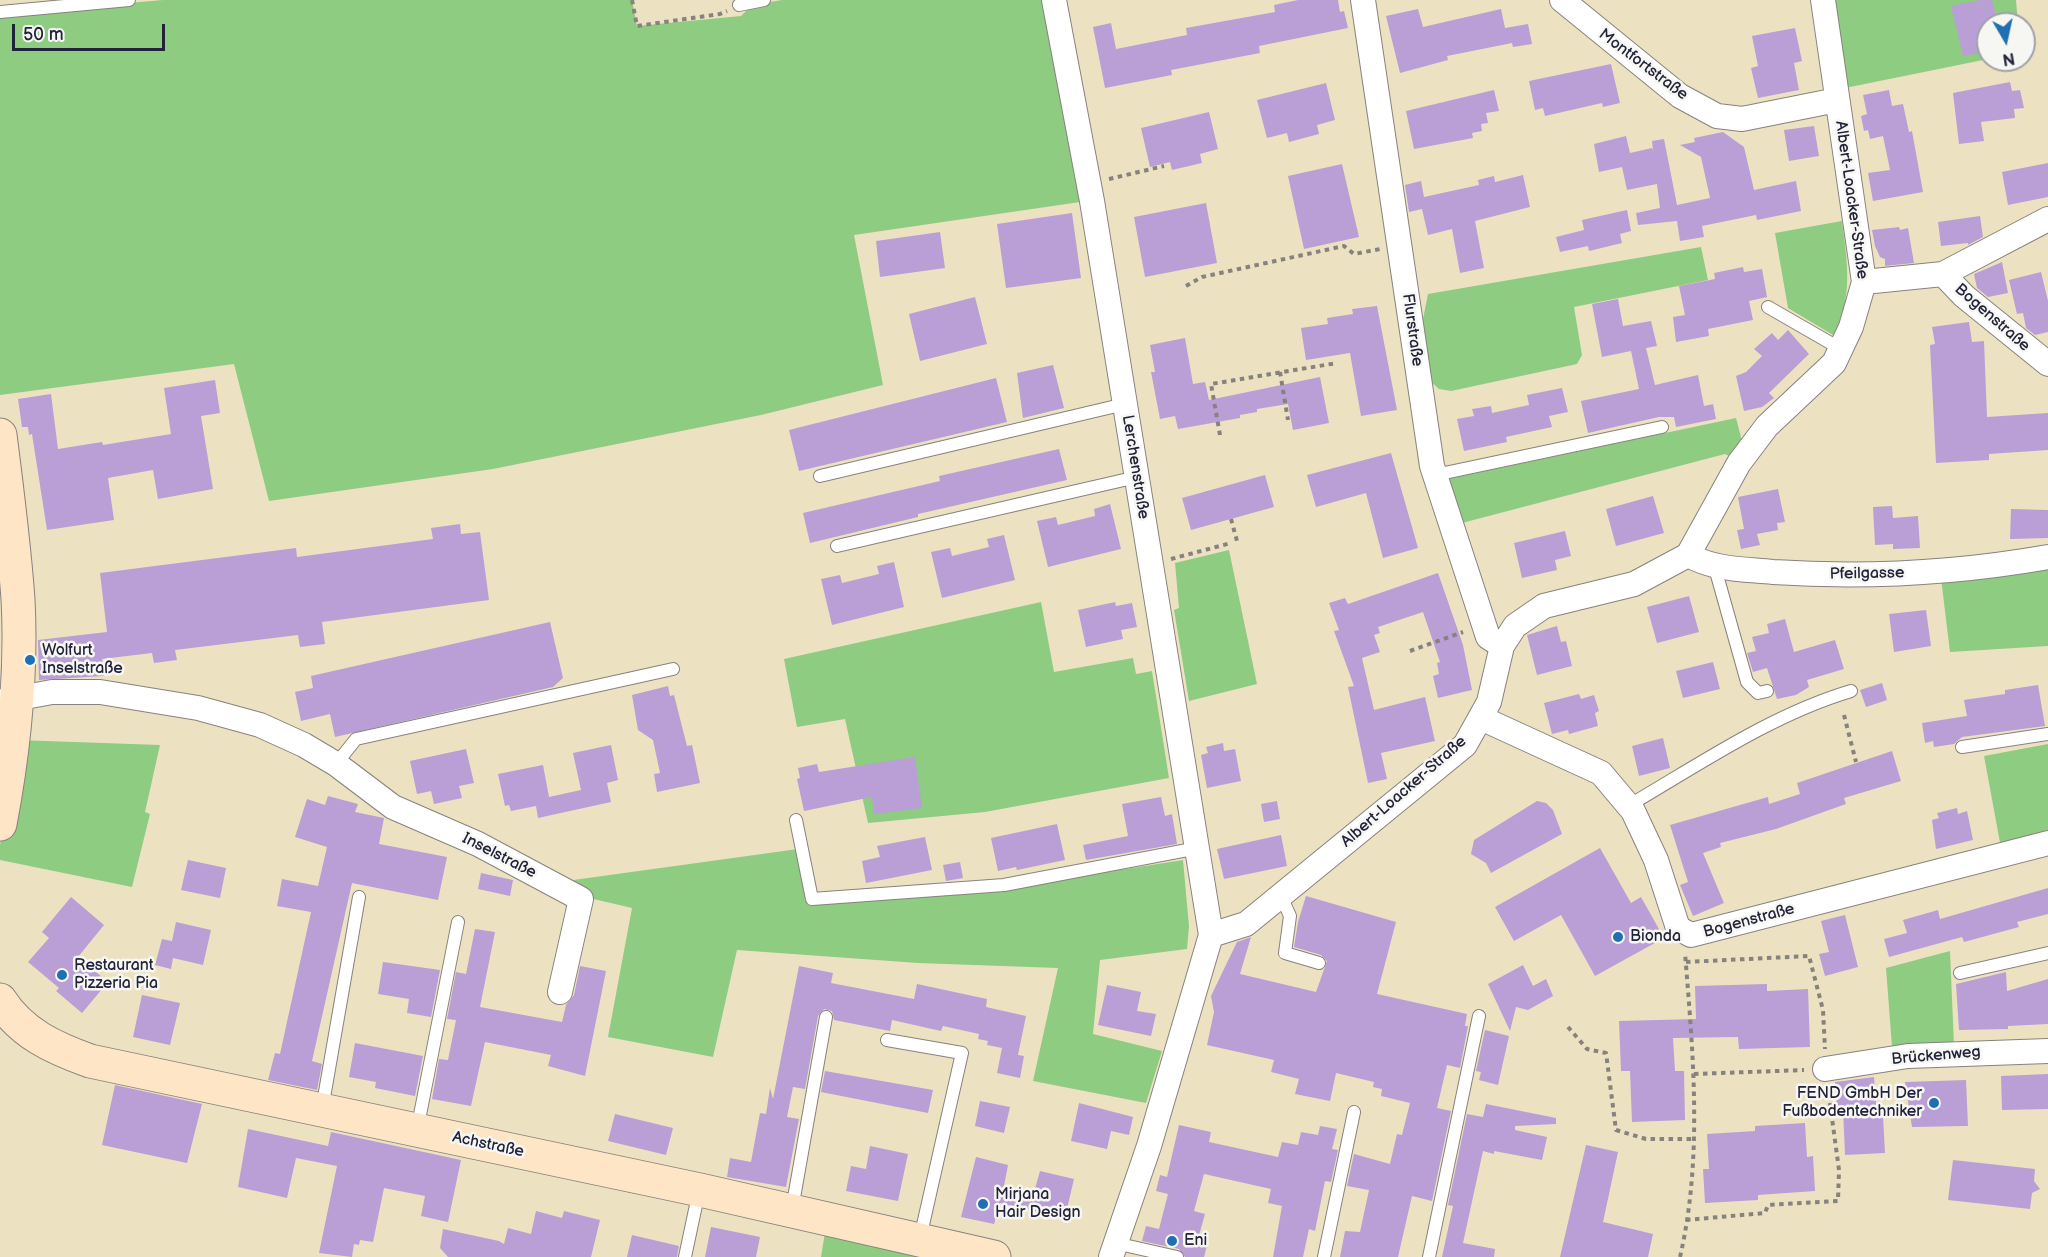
<!DOCTYPE html>
<html>
<head>
<meta charset="utf-8">
<style>
  body { margin:0 }
  #map { position:relative; width:2048px; height:1257px; overflow:hidden; background:#ece2c2; font-family:"Balsamiq Sans",sans-serif }
  canvas { display:block }
  .north { position:absolute; left:1976px; top:12px; width:60px; height:60px; box-sizing:border-box; background:#f6f6f2; border:2px solid #a1a1a9; border-radius:50%; rotate:171deg; font-size:16px; font-weight:700; line-height:24px; text-align:center; color:#22223b }
  .north::after { content:''; display:block; margin:auto; width:21px; height:27px; background:#1f6fb2; clip-path:polygon(50% 0,100% 100%,50% 72%,0 100%) }
  .scale { position:absolute; left:12px; top:24px; width:153px; height:27px; box-sizing:border-box; border:3px solid #22223b; border-top:0; padding-left:8px; font-size:18px; line-height:21px; white-space:nowrap; color:#22223b; -webkit-text-stroke:4px #f6f6f2; paint-order:stroke }
</style>
</head>
<body>
<div id="map">
<canvas width="2048" height="1257"></canvas>
<div class="north">N</div>
<div class="scale">50 m</div>
</div>
<script>
const ctx = document.querySelector('canvas').getContext('2d');
ctx.lineJoin = 'round';
function fillPath(path, color) { ctx.fillStyle = color; ctx.fill(path, 'evenodd'); }
function trace(path, color, width, dash) { ctx.strokeStyle = color; ctx.lineWidth = width; ctx.lineCap = dash ? 'butt' : 'round'; ctx.setLineDash(dash || []); ctx.stroke(path); }
function write(font, color, halo, rows, align = 'center') {
  ctx.font = font + ' "Balsamiq Sans",sans-serif'; ctx.lineWidth = 5; ctx.setLineDash([]); ctx.textBaseline = 'middle'; ctx.strokeStyle = halo; ctx.fillStyle = color; for (const [text, x, y, turn = 0] of rows) {
    ctx.save(); ctx.translate(x, y); ctx.rotate((+turn || 0) * Math.PI / 180); ctx.textAlign = isNaN(turn) ? turn : align; if (halo) ctx.strokeText(text, 0, 0); ctx.fillText(text, 0, 0); ctx.restore();
  }
}
const green = new Path2D(`
  M163 0H632L637 26 741 16 752 5 782 0H1050L1080 202 854 235 883 385 761 415 493 469 269 501 234 364 0 395V14Z
  M1833 0H2016L2018 24H1988V59L1845 88Z
  M1842 221C1847 261 1854 298 1833 335L1788 308 1775 233Z
  M1701 247 1708 280 1574 307 1582 355 1577 364 1451 391 1439 389 1430 381 1423 319 1428 294Z
  M1736 418 1742 441 1729 456 1725 454 1462 523 1448 479Z
  M1229 550 1257 684 1189 701 1174 610 1179 608 1175 563Z
  M2048 562V646L1950 652 1941 578Z
  M1041 602 1054 672 1133 658 1136 674 1152 671 1169 778 985 812 868 823 845 719 797 727 784 659Z
  M17 740 160 745 145 812 150 814 132 887 0 860V845Z
  M2048 744V837L2001 848 1984 756Z
  M798 849 811 899 1005 888 1183 860 1189 926 1187 949 1100 960 1093 1034 1162 1051 1146 1103 1033 1081 1058 968 918 963 737 950 713 1057 608 1037 632 908 585 897 559 882Z
  M1950 951 1954 1046 1892 1047 1886 968Z
  M827 1220 993 1257H821Z`);
const building = new Path2D(`
  M1298 0H1338L1340 12 1344 11 1348 28 1259 46 1260 53 1171 70 1172 75 1105 88 1093 27 1111 23 1116 49 1187 35 1186 28 1275 12 1274 5Z
  M1980 0H1992L1998 24H1988V51L1963 56 1951 6Z
  M1418 9 1423 27 1501 9 1505 28 1528 24 1532 44 1513 47 1512 43 1447 56 1448 60 1400 73 1386 16Z
  M1795 28 1802 61 1794 63 1799 90 1758 98 1751 68 1758 66 1752 36Z
  M1611 64 1620 103 1603 107 1602 103 1545 116 1543 108 1535 110 1529 81Z
  M2010 82 2012 91 2020 90 2024 108 2014 109 2015 118 1981 122 1984 141 1959 144 1953 93Z
  M1326 83 1335 120 1317 125 1319 134 1289 142 1287 133 1267 138 1257 100Z
  M1494 90 1499 111 1486 113 1488 123 1481 124 1482 131 1472 133 1473 138 1414 149 1406 111Z
  M1889 90 1892 106 1903 104 1909 132 1912 131 1923 192 1873 201 1868 173 1890 170 1883 136 1870 139 1868 130 1864 131 1861 116 1867 114 1863 95Z
  M1209 112 1218 149 1200 154 1202 163 1172 170 1170 162 1150 167 1141 128Z
  M1814 126 1819 156 1789 161 1784 130Z
  M1723 132 1744 147 1754 190 1796 181 1801 211 1757 220 1756 215 1702 226 1704 237 1680 241 1677 221 1638 225 1636 213 1660 208 1657 184 1627 190 1622 167 1599 172 1594 144 1626 136 1630 153 1652 148 1653 151 1652 141 1664 139 1677 205 1710 198 1701 157 1680 145 1695 142 1694 138Z
  M2048 163V197L2008 205 2002 172Z
  M1342 164 1359 237 1304 249 1288 176Z
  M1523 175 1530 207 1475 221 1484 268 1460 273 1452 229 1428 235 1422 209 1409 212 1405 185 1421 181 1424 197 1479 185 1478 180 1494 176 1495 182Z
  M1206 203 1217 263 1145 277 1134 217Z
  M1627 210 1631 231 1620 234 1622 243 1589 251 1588 246 1560 252 1556 237 1584 230 1582 220Z
  M1072 213 1081 278 1006 288 997 224Z
  M1980 216 1983 237 1968 245V243L1941 246 1938 222Z
  M1899 227 1900 230 1908 228 1914 263 1885 266V259L1880 257 1875 246 1872 230Z
  M940 232 945 268 880 277 876 241Z
  M2002 262 2008 293 1988 297 1977 288 1974 274Z
  M1743 267 1744 272 1762 269 1767 297 1749 301 1753 320 1708 329 1709 336 1676 342 1673 317 1685 315 1679 286 1715 279 1714 273Z
  M2041 272 2048 301V332L2035 335 2026 328 2023 313 2017 314 2009 280Z
  M975 297 987 344 920 361 909 314Z
  M1618 299 1623 326 1651 321 1657 346 1646 348 1655 385 1698 375 1704 406 1713 404 1716 419 1676 427 1674 417H1659L1588 433 1581 401 1639 389 1631 351 1602 357 1592 304Z
  M1377 306 1397 410 1361 416 1350 353 1306 360 1301 328 1328 324 1327 318 1353 314 1352 309Z
  M1969 322 1972 342 1984 341 1987 417 2048 413V450L1989 454V460L1936 463 1930 345 1935 344 1932 327Z
  M1788 330 1809 354 1769 393 1774 398 1762 407 1744 411 1736 376 1746 372 1762 356 1754 349 1772 333 1778 340Z
  M1185 338 1193 384 1205 382 1209 400 1320 377 1329 423 1293 430 1288 404 1257 409V412L1240 415V418L1178 429 1175 416 1160 419 1151 372H1155L1150 345Z
  M1053 365 1064 408 1023 418 1017 373Z
  M996 378 1007 422 799 471 789 430Z
  M215 380 220 413 201 416 213 489 158 499 153 470 108 478 114 520 47 530 32 434 29 435 28 427H22L18 399 51 394 58 449 102 442 103 445 171 434 164 388Z
  M1562 388 1568 412 1549 416 1552 427 1506 437 1507 442 1464 451 1457 419 1474 416 1472 409 1491 406 1492 413 1529 405 1527 395Z
  M1059 449 1067 480 918 514V517L810 543 803 513 940 481 939 476Z
  M1391 453 1418 548 1383 558 1366 493 1316 507 1307 475Z
  M1265 475 1274 507 1191 530 1182 498Z
  M1778 489 1785 522 1777 523 1778 530 1757 534 1760 545 1741 549 1737 530 1744 529 1738 497Z
  M1653 496 1664 533 1616 546 1606 509Z
  M1110 504 1121 549 1048 567 1037 521 1056 517 1058 525 1095 516 1094 509Z
  M1892 506 1893 518 1918 516 1920 548 1893 549V544L1875 545 1873 507Z
  M2011 509 2048 510V538L2010 539Z
  M460 524 461 534 480 532 489 600 322 622 325 644 300 647 298 635 175 650 177 660 154 663 152 653 102 659 104 676 39 680 38 640 107 632 100 573 296 548 297 557 433 539 431 528Z
  M1565 531 1571 556 1555 560 1557 570 1522 578 1514 543Z
  M1004 535 1015 580 942 598 931 552 950 548 952 556 989 547 987 539Z
  M894 562 904 607 832 625 821 579 840 575 842 583 879 574 877 566Z
  M1438 573 1463 645 1472 690 1438 698 1433 676 1439 674 1437 663 1440 662 1423 612 1378 627 1380 633 1374 635 1380 652 1362 658 1374 710 1425 697 1435 741 1381 753 1387 779 1368 783 1348 687 1354 686 1334 631 1339 630 1329 603 1345 598 1348 604Z
  M1689 596 1699 632 1657 643 1647 607Z
  M1115 602 1116 606 1132 603 1137 627 1121 630 1123 639 1086 647 1078 610Z
  M1926 610 1931 646 1894 652 1889 614Z
  M1785 619 1794 652 1835 640 1844 669 1807 680 1809 687 1796 695 1777 699 1767 668 1753 672 1747 653 1756 651 1752 637 1769 633 1767 624Z
  M550 622 563 678 553 687 335 737 330 714 301 721 295 692 313 688 311 676Z
  M1557 626 1561 642 1566 641 1572 666 1537 675 1527 635Z
  M1713 662 1720 689 1683 698 1676 671Z
  M1882 683 1887 700 1866 707 1860 690Z
  M2038 685 2045 726 1962 737 1954 744 1934 747 1933 741 1925 743 1922 723 1967 716 1964 700 2005 694V690Z
  M668 686 670 696 674 695 687 746 692 745 700 783 657 792 654 774 660 773 653 740 638 730 632 695Z
  M1579 694 1581 699 1594 695 1599 711 1595 713 1598 726 1569 734 1568 730 1552 734 1544 703Z
  M1663 738 1670 768 1639 776 1632 746Z
  M1223 743 1224 751 1235 749 1241 781 1207 788 1201 755 1208 753 1206 747Z
  M611 745 618 780 607 783 611 802 538 818 536 806 511 811 509 805 505 806 498 774 543 765 549 797 581 790 573 753Z
  M466 749 474 783 459 786 462 798 434 804 431 791 417 794 410 761Z
  M1892 751 1901 781 1844 798 1846 804 1776 829 1720 843 1721 847 1703 853 1724 903 1693 916 1680 885 1688 882 1670 825 1768 797 1769 804 1800 794 1797 783Z
  M915 757 922 808 874 814 872 797 804 811 797 779 800 778 798 768 817 764 819 772Z
  M328 796 358 804 355 812 384 818 379 844 447 857 438 900 352 883 312 1061 322 1064 317 1090 268 1080 275 1053 280 1054 311 912 277 906 282 879 318 886 327 847 295 837 307 799 325 805Z
  M1161 797 1165 816 1172 814 1177 844 1086 860 1083 845 1128 836 1122 804Z
  M1277 801 1280 819 1264 822 1261 804Z
  M1537 801 1546 803 1553 810 1562 834 1491 873 1486 863 1471 854 1474 840Z
  M1957 808 1958 814 1967 811 1973 840 1936 849 1932 820 1939 818 1937 813Z
  M1057 824 1065 860 1017 870 1016 867 998 871 991 838Z
  M1281 835 1287 866 1224 879 1217 849Z
  M925 837 932 870 866 883 862 861 880 857 877 846Z
  M1600 848 1631 903 1641 897 1664 938 1595 976 1561 915 1514 941 1495 907Z
  M188 860 226 868 220 898 181 890Z
  M960 862 963 878 946 881 943 865Z
  M481 873 513 880 510 896 478 889Z
  M2048 888V914L2017 922 2019 927 1964 942 1962 937 1889 957 1884 939 1907 933 1903 920 1938 910 1940 919Z
  M1306 896 1396 922 1377 994 1467 1014 1465 1026H1468L1460 1068 1447 1065 1437 1108 1451 1111 1432 1201 1412 1196 1398 1257H1340L1345 1231 1360 1232 1369 1190 1347 1186 1354 1154 1390 1164 1397 1134 1402 1135 1410 1103 1381 1096 1382 1089 1373 1087 1374 1082 1336 1073 1330 1101 1295 1094 1299 1079 1271 1072 1274 1060 1207 1045 1214 1012 1211 996 1237 942 1251 937 1240 974 1316 992 1327 961 1321 955 1294 947 1298 922Z
  M71 897 104 925 78 957 108 982 82 1013 56 991 59 988 28 962 49 938 42 932Z
  M1845 915 1858 967 1825 976 1819 954 1829 952 1821 921Z
  M176 922 211 930 203 965 173 958 171 969 155 965 162 939 172 941Z
  M475 929 495 932 480 1007 562 1022 566 1005 574 995 580 966 606 971 585 1076 548 1066 551 1055 485 1042 471 1106 432 1099 439 1059 448 1060 456 1020 447 1019 456 972 466 974Z
  M383 962 440 970 431 1017 407 1013 409 999 378 994Z
  M1523 965 1533 986 1546 979 1553 996 1528 1010 1516 1007 1510 1031 1488 984Z
  M799 966 833 973 831 983 914 999 917 984 987 999 986 1007 1026 1016 1018 1055 1024 1056 1020 1078 997 1073 1002 1048 987 1045 988 1041 978 1039 979 1034 943 1026 941 1031 892 1020 890 1031 834 1020 832 1011 824 1009 818 1016 805 1089 793 1087 787 1117 799 1119 786 1187 727 1177 730 1158 751 1162 760 1113 766 1114 770 1088 773 1099Z
  M2006 972 2007 991 2048 979V1024L2008 1026V1029L1959 1030 1956 984Z
  M1767 984V991L1808 989 1810 1047 1739 1049 1738 1037 1673 1038 1675 1071H1684L1685 1120 1632 1122 1630 1071H1621L1619 1021 1696 1019 1695 986Z
  M1107 985 1141 992 1137 1011 1156 1014 1151 1036 1098 1025Z
  M142 995 180 1003 170 1045 133 1037Z
  M1485 1030 1509 1036 1498 1085 1479 1080 1481 1072 1476 1071Z
  M355 1043 423 1056 415 1096 375 1088 376 1082 349 1077Z
  M825 1071 933 1090 928 1113 821 1092Z
  M2048 1074V1109L2002 1110 2001 1076Z
  M1874 1077 1877 1116H1883L1885 1153 1845 1155 1843 1109H1837L1835 1082Z
  M1966 1080 1968 1126 1912 1127 1905 1082Z
  M115 1085 202 1104 187 1163 102 1145Z
  M980 1101 1010 1107 1004 1133 975 1126Z
  M1079 1103 1133 1117 1129 1135 1111 1131 1107 1149 1071 1141Z
  M1486 1104 1556 1118V1124L1515 1126V1130L1547 1137 1542 1160 1494 1151V1154L1483 1151 1463 1243 1495 1249 1494 1257H1442L1453 1206 1448 1205 1467 1114 1483 1117Z
  M615 1114 673 1128 666 1155 608 1141Z
  M1805 1123 1807 1157 1813 1156 1815 1191 1758 1195V1200L1705 1203 1703 1169H1709L1707 1134 1755 1131V1126Z
  M1179 1125 1211 1132 1209 1142 1278 1157 1282 1142 1298 1145 1301 1132 1318 1135 1320 1126 1337 1129 1332 1149 1338 1150 1331 1182 1325 1181 1315 1231 1309 1229 1303 1257H1273L1282 1206 1268 1203 1271 1189 1204 1174 1194 1211 1205 1214 1198 1239 1208 1242 1204 1257H1185L1179 1249 1142 1241 1146 1226 1159 1229 1168 1194 1156 1191 1160 1175 1167 1177Z
  M248 1129 328 1146 331 1132 461 1160 448 1222 421 1216 425 1196 384 1188 373 1242 360 1240 359 1245 354 1244 352 1257 319 1253 337 1166 296 1158 287 1198 238 1187Z
  M1586 1145 1618 1152 1603 1222 1653 1234 1648 1257H1560Z
  M870 1146 908 1154 898 1201 846 1191 851 1166 866 1169Z
  M976 1157 1008 1165 1004 1186 1034 1192 1040 1171 1074 1179 1066 1213 1040 1206 1038 1212 1000 1203 994 1224 961 1217Z
  M1953 1160 2035 1169 2034 1181 2040 1189 2032 1193 2030 1209 1948 1200Z
  M536 1211 562 1218 564 1211 600 1220 591 1257H448L440 1248 443 1229 499 1241 504 1244 508 1228 531 1234Z
  M711 1227 760 1237 756 1257H705Z
  M632 1235 679 1246 677 1257H627Z`);
const path = new Path2D(`
  M632 0 637 26 720 14 727 11
  M1109 179 1164 166
  M1186 286 1202 277 1344 246 1354 254 1380 249
  M1280 372 1288 420
  M1220 435 1211 384 1337 363
  M1231 519 1237 541
  M1171 559 1231 543
  M1410 651 1463 632
  M1844 715 1856 762
  M1686 962 1809 956 1823 1010 1825 1049
  M1568 1027 1587 1049 1606 1053 1616 1130 1646 1139H1694
  M1694 1074 1804 1070
  M1686 1220 1765 1213 1768 1205 1838 1201 1839 1170 1828 1089
  M1680 1257C1703 1158 1693 1053 1685 953`);
const lane = new Path2D(`
  M739 5 764 0
  M0 12 129 0
  M1768 307 1841 349
  M1435 475 1662 427
  M820 476 1125 404
  M837 546 1137 477
  M1715 568 1747 682 1758 693 1767 691
  M1962 747 2048 734
  M336 764 356 739 673 669
  M1628 806C1700 764 1771 715 1851 691
  M796 820 812 899 1004 885 1198 848
  M1281 896 1290 916 1285 953 1319 963
  M1960 973 2048 953
  M887 1040 962 1053 920 1238
  M322 1109 359 897
  M417 1130 458 922
  M792 1209 826 1017
  M1115 1243 1177 1257
  M685 1257 699 1191
  M1324 1257 1354 1112
  M1429 1257 1479 1016`);
const street = new Path2D(`
  M1054 0 1092 201 1211 935 1149 1146 1111 1257
  M1363 0 1432 466 1488 637 1502 646
  M1562 0 1680 96 1717 116 1742 119 1837 100
  M1943 274 2048 219
  M1864 282 1943 274 1964 296 2048 364
  M1688 555C1715 570 1743 569 1773 572 1865 578 1957 573 2048 557
  M3 701 52 692H100L198 708 260 725 304 745 336 764 393 807 478 844 581 899 560 992
  M1481 718 1601 773 1633 811 1656 860 1678 928 1691 935 2048 843
  M1211 935 1246 924 1465 745 1489 702 1502 646 1515 626 1544 606 1634 584 1688 555 1739 463 1767 426 1834 363 1851 327 1864 282 1823 0
  M1825 1069 1908 1056 2048 1051`);
const secondary = new Path2D(`
  M0 435C7 489 14 544 18 599 22 674 14 750 0 824
  M0 1000C22 1034 54 1048 90 1061L700 1190 994 1257`);
const markers = [
  [30,660,6,"#1f6fb2"],
  [1618,937,6,"#1f6fb2"],
  [62,975,6,"#1f6fb2"],
  [1934,1103,6,"#1f6fb2"],
  [983,1204,6,"#1f6fb2"],
  [1172,1241,6,"#1f6fb2"]
];
const streetNames = [
  ["Montfortstraße",1643,65,37],
  ["Albert-Loacker-Straße",1851,200,82],
  ["Bogenstraße",1992,318,41],
  ["Flurstraße",1412,330,82],
  ["Lerchenstraße",1135,467,81],
  ["Pfeilgasse",1867,574,-1],
  ["Albert-Loacker-Straße",1404,792,-41],
  ["Inselstraße",499,856,27],
  ["Bogenstraße",1749,921,-15],
  ["Brückenweg",1936,1056,-5],
  ["Achstraße",488,1145,12]
];
const poiNames = [
  ["Wolfurt",42,651],
  ["Inselstraße",42,669],
  ["Bionda",1630,937],
  ["Restaurant",74,966],
  ["Pizzeria Pia",74,984],
  ["FEND GmbH Der",1922,1094,"right"],
  ["Fußbodentechniker",1922,1112,"right"],
  ["Mirjana",995,1195],
  ["Hair Design",995,1213],
  ["Eni",1184,1241]
];
fillPath(green, '#8ecc82');
fillPath(building, '#b99fd6');
trace(lane, '#87827e', 14);
trace(street, '#87827e', 26);
trace(secondary, '#87827e', 35);
trace(path, '#87827e', 4, [4.5, 4.5]);
trace(lane, '#fff', 12);
trace(street, '#fff', 24);
trace(secondary, '#fde5c5', 33);
for (const [x, y, r, color] of markers) { const dot = new Path2D(); dot.arc(x, y, r, 0, 2 * Math.PI); ctx.fillStyle = color; ctx.fill(dot); trace(dot, '#f6f6f2', 2); }
write('16px', '#22223b', '#f6f6f2', streetNames);
write('16px', '#22223b', '#f6f6f2', poiNames, 'left');
</script>
</body>
</html>
